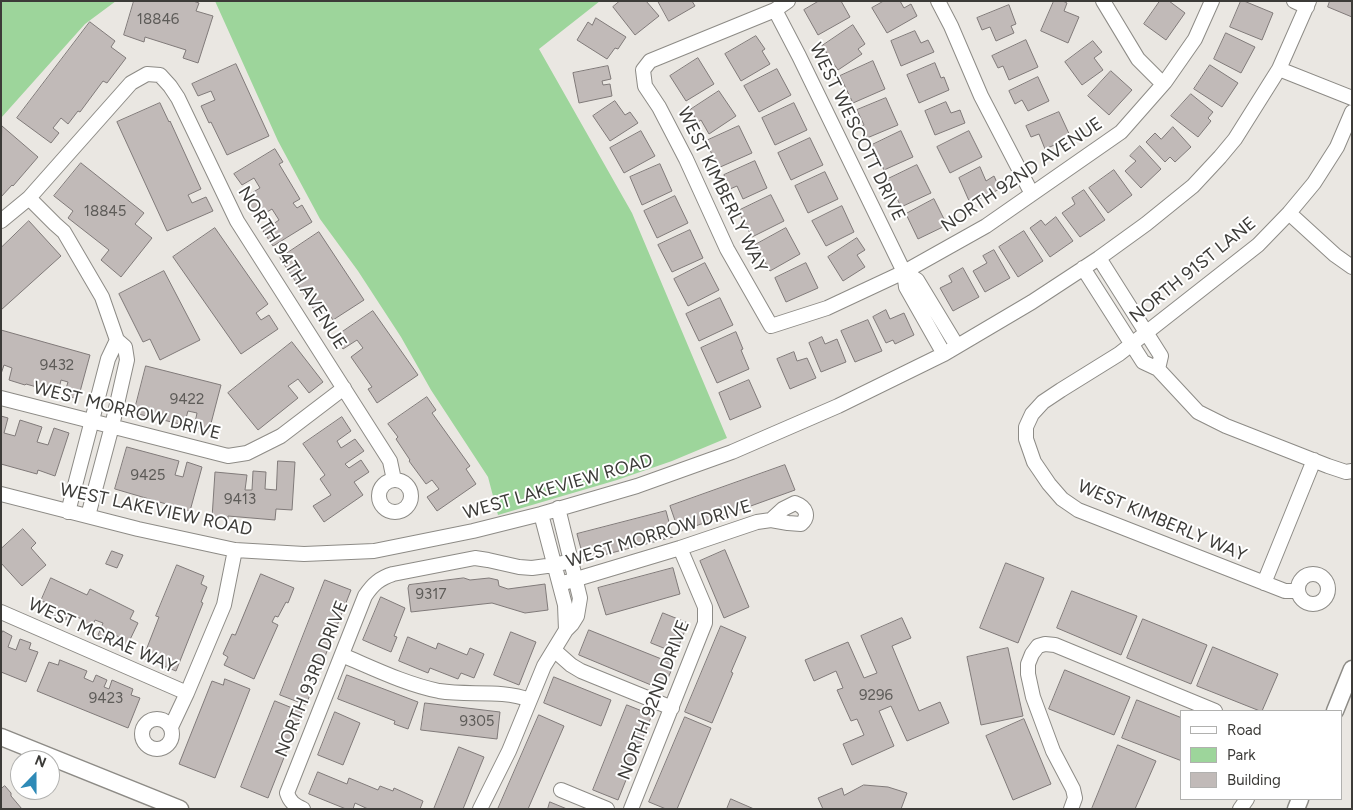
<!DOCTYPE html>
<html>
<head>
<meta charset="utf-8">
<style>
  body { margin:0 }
  #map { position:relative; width:1353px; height:810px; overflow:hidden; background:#eae7e2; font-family:Figtree,sans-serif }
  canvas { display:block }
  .frame { position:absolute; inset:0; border:2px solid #3c3b38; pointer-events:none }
  .legend { position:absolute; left:1180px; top:710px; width:162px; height:90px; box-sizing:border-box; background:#fff; border:1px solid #b1b1af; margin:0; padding:6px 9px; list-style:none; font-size:15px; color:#3c3b38 }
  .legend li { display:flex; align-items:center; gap:10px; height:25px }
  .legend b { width:25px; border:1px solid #b1b1af }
  .north { position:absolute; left:10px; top:750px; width:50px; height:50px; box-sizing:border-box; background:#fff; border:1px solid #b1b1af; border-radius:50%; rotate:22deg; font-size:14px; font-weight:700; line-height:20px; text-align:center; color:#3c3b38 }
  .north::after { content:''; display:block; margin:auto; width:18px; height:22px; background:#2e8ab7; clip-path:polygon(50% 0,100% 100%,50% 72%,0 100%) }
</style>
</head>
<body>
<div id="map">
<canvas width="1353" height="810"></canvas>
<div class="frame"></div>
<ul class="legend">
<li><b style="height:6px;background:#fff"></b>Road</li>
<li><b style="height:14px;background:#9dd59b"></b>Park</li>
<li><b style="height:14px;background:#c1bab8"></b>Building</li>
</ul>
<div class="north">N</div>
</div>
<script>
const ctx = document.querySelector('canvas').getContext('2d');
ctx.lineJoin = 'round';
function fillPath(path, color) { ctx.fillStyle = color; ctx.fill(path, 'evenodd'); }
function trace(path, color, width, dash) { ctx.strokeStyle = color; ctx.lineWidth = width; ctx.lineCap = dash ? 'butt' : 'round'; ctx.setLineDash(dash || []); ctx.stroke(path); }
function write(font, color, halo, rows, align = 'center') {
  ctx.font = font + ' Figtree,sans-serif'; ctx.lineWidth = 4; ctx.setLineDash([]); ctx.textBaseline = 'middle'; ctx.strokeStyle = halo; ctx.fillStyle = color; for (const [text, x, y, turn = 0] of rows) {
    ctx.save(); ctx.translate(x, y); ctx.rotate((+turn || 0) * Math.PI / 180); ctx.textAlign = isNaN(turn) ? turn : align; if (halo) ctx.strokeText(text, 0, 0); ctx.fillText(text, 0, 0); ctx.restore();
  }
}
const green = new Path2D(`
  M1 1H116L85 24 1 118Z
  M215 1H600L539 49 632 213 727 438 672 461 617 480 498 515 488 477 431 390 401 337 358 271 320 219 278 141Z`);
const building = new Path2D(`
  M134 1H193L199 3 196 11 213 16 198 63 183 58 186 50 145 37 144 42 124 35Z
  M620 1H646L659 16 635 35 613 7Z
  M658 1H692L695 6 669 21Z
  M819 1H841L850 17 818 35 804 10Z
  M884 1H900L904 8 911 4 917 16 887 33 872 8Z
  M1054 1H1063L1067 3 1064 11 1079 17 1068 43 1041 31Z
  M1160 1H1169L1185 13 1166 40 1144 24Z
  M1241 1H1244L1273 13 1262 40 1230 27Z
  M1330 1H1352V17L1328 7Z
  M1009 5 1016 24 1011 26 1014 33 996 41 990 27 982 30 977 18Z
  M596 18 626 37 618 49 615 48 607 59 577 40 588 22 592 25Z
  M90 22 115 41 111 47 126 58 107 83 103 81 80 112 78 111 68 124 61 118 53 128 59 133 51 143 17 118Z
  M853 25 865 44 858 49 862 54 838 70 822 46Z
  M915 31 921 43 928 40 934 52 901 66 891 41Z
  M1226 33 1255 47 1241 73 1214 59Z
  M756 36 765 49 762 51 770 64 741 81 725 54Z
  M1026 40 1038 67 1009 80 1003 66 998 68 992 56Z
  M1093 41 1102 52 1094 58 1103 70 1082 85 1065 62Z
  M698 58 714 84 686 101 670 76Z
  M873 61 885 89 853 103 840 76Z
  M935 63 941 78 944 77 949 90 919 103 907 75Z
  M236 64 269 136 227 155 211 122 209 123 201 106 215 100 211 91 198 96 192 84Z
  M1210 65 1238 83 1222 107 1194 89Z
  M608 66 611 79 602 81 603 85 610 84 612 96 579 103 573 73Z
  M777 69 791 95 759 112 744 86Z
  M1111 71 1132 90 1109 115 1088 96Z
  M1038 77 1049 101 1028 111 1022 100 1015 104 1009 91Z
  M719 91 736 116 709 134 701 120 698 122 690 110Z
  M1191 94 1213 112 1208 118 1211 121 1198 137 1171 116Z
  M886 98 898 125 867 138 862 126 864 125 857 110Z
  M615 101 625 115 630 112 638 123 610 141 593 116Z
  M946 102 951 113 960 110 965 123 935 135 925 111Z
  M160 103 169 122 170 121 201 189 188 195 192 203 206 197 213 211 167 231 117 122Z
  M794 103 807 130 775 145 762 118Z
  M1059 112 1071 138 1045 149 1039 134 1031 137 1026 126Z
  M2 126 38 157 13 186 12 185 1 197Z
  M739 126 752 153 718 168 706 141Z
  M1173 127 1191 147 1175 162 1170 157 1165 162 1146 142 1155 133 1161 139Z
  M641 131 655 156 624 173 610 148Z
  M901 131 913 157 884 170 872 145Z
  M969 131 982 157 950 173 937 147Z
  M810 138 823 165 791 180 778 153Z
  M1140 146 1161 169 1141 188 1125 171 1136 161 1130 156Z
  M275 149 283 162 279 164 300 199 293 203 297 208 302 205 312 222 273 246 263 231 279 220 272 209 257 218 245 197 260 188 254 178 242 185 234 174Z
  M755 161 767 188 743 199 737 186 730 189 724 175Z
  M81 163 144 213 135 224 152 238 121 277 101 260 109 250 68 218 73 211 54 196Z
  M660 164 672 191 642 205 630 177Z
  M917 165 931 193 901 207 888 179Z
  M980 167 986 181 994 176 1000 189 970 203 959 178Z
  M1114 170 1132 195 1108 213 1089 188Z
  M825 172 838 199 808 213 795 186Z
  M1084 190 1105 220 1080 237 1062 213 1075 204 1072 198Z
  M771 195 784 221 752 237 738 211Z
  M675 196 688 223 657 238 644 211Z
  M934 199 947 225 918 239 906 214Z
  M842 206 854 232 826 246 812 221Z
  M1056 217 1073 241 1050 257 1030 228 1041 220 1045 225Z
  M29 221 61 256 1 310V248Z
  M215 228 268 304 256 313 261 320 269 315 278 329 241 354 173 257Z
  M786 228 800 254 770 271 755 245Z
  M690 230 703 258 672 272 658 245Z
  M1024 231 1043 261 1018 277 999 247Z
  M319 232 364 300 333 320 329 314 321 320 280 258Z
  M857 238 865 250 857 255 865 267 843 281 828 257Z
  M994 250 1010 278 985 292 973 271 987 263 983 256Z
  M705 263 719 290 688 306 674 279Z
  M806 263 818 288 786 302 775 278Z
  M963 268 979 297 953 311 940 288 952 282 949 276Z
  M164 271 200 340 160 360 150 339 143 342 119 294Z
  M720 298 733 325 699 341 686 314Z
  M886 310 890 319 904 313 914 335 895 344 893 340 886 343 873 317Z
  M373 311 418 375 377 403 368 389 372 387 351 357 363 348 357 340 343 349 335 337Z
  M868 320 882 351 855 362 841 331Z
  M1 330 90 355 78 399 64 395 68 382 61 380 58 393 26 384 25 385 9 380 12 368 4 365 1 374Z
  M736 332 743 349 741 350 749 369 717 383 701 348Z
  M822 337 825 344 837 339 846 362 821 372 809 343Z
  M292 342 323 382 309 393 298 379 288 386 298 398 258 430 228 393Z
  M794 352 797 361 807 358 816 378 790 389 777 359Z
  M146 366 221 385 209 431 194 427 197 413 188 411 184 425 134 413Z
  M749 380 761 407 730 420 719 393Z
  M427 397 436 410 432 413 470 466 466 469 476 484 437 511 427 497 439 489 432 480 426 484 409 461 410 460 396 439 398 437 388 424Z
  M1 416 8 418 4 433 15 436 20 420 42 427 37 442 48 445 54 428 69 433 55 476 38 470 37 474 1 464Z
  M342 417 351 431 337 441 341 448 355 439 364 451 345 464 349 468 361 460 369 472 354 482 363 495 324 522 313 506 331 495 320 479 325 475 303 444Z
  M127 447 179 461 175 475 183 477 187 462 202 467 190 511 115 489Z
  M278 461 295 462 292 510 276 509 275 520 228 516V519L212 518 215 472 247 475 245 490H252L253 471 266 472 265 489 276 490Z
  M785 465 795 490 679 532 670 506Z
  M666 511 673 537 584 560 577 534Z
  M23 529 36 543 31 548 46 565 22 586 1 563V549Z
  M725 550 749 607 724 618 700 561Z
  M112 551 123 555 117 568 106 564Z
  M1006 563 1044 578 1018 643 980 628Z
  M177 565 204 576 201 584 207 587 201 602 203 603 176 671 143 658 159 617 156 616Z
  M673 568 680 594 606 615 598 588Z
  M261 574 294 588 288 603 286 602 278 617 275 616 272 622 278 625 254 679 224 665 228 657 223 654 232 634 235 635Z
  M51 578 87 595 90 589 134 611 130 619 138 623 126 648 117 644 119 637 109 632 106 639 98 635 103 623 95 620 91 630 81 627 84 620 68 613 66 620 46 612 50 604 41 601Z
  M464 578 470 580 489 578 498 580 499 586 508 589 545 584 548 610 525 613 492 603 411 612 408 588 409 585Z
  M325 580 351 590 306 705 280 695Z
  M1072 591 1137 616 1121 655 1057 628Z
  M381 597 405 608 394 636 397 637 391 652 363 640Z
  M663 613 688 623 676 653 651 643Z
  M902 618 911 638 892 646 919 711 940 702 949 723 907 741 891 706 879 711 894 746 852 765 843 744 864 735 857 719 851 721 837 690 843 688 836 671 814 681 805 660 848 642 864 678 877 673 861 636Z
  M1143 619 1207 645 1191 684 1127 658Z
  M721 626 746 637 731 672 733 673 712 723 685 712Z
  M589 630 674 664 663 690 579 655Z
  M3 631 12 636 8 647 16 650 20 639 31 643 29 649 38 652 26 682 1 672V635Z
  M511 632 536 642 519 685 494 675Z
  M408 637 436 649 438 643 467 655 470 648 484 654 474 678 461 673 458 679 430 668 428 673 399 661Z
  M1213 647 1278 674 1262 711H1260L1197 686Z
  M1008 648 1023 716 981 725 967 657Z
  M60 660 87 671 84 678 93 682 96 675 107 680 104 687 109 689 112 680 133 689 131 695 140 698 128 728 37 691 49 662 58 665Z
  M1065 670 1130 697 1114 735 1049 709Z
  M347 675 418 702 408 729 394 724 395 721 338 699Z
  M554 677 611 700 601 726 544 703Z
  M225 679 250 689 215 778 179 764 212 681 223 685Z
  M1137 700 1182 718V761L1122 738Z
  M275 701 302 712 268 798 241 787Z
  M425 703 500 712 497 739 421 730Z
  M627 705 652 715 618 800 593 790Z
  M335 712 360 723 343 765 318 755Z
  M539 715 564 726 528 809H498Z
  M685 717 711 728 677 809H666L649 802Z
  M1024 719 1051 784 1013 800 986 736Z
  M1118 745 1156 761 1135 809H1092V808Z
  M459 747 484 757 463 809H434Z
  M318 772 347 784 349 778 378 790 380 786 393 791 394 788 423 801 420 809H368L355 803 353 809H346L309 794Z
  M864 785 888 787 907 793 901 809H823L818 798 842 788 844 795Z
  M5 786 11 793V796L22 809H1V789Z
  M731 799 754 809H727Z
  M550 802 567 809H548Z`);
const minor = new Path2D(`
  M788 1 775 10 650 61 643 70 645 86 659 107 686 159 727 249 771 326 827 308 904 272 986 226 1121 132 1165 82 1195 39 1212 1
  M938 1 951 26 981 96 1032 194
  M1103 1 1138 59 1163 84
  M1294 1 1307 7
  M775 10 799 56 904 272 906 287 944 354
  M1279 69 1352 98
  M29 198 55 224 64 232 102 297 117 340 125 347 127 360 112 426 88 516
  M1289 213 1335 255 1352 267
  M1 221 29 198 131 83 147 74 160 75 170 86 178 98 237 221 390 461 394 480
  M1099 258 1161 356 1158 369
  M1083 268 1143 362 1158 369 1198 412 1226 426 1328 466 1346 472 1352 471
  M904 272 917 280 957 346
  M1 398 228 456 247 453 281 436 344 388
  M379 496a16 16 0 1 1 32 0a16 16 0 1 1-32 0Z
  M1 494 138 529 235 550 304 554 374 551 473 531 541 514 637 486 732 452 838 406 944 354 1032 302 1099 258 1146 224 1193 186 1220 157 1235 139 1279 69 1309 1
  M68 512 108 359 117 340
  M541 514 565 605 566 630
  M1298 589a15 15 0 1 1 30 0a15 15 0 1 1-30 0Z
  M1264 583 1314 460
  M560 584 680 548 757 522 771 520 788 523 801 524C810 516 806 507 795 503L783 509 771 520
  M1298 591H1285L1078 510 1062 499 1049 484 1034 462 1026 439V427L1032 414 1043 402 1061 390 1119 354 1258 245 1289 213 1314 183 1337 147 1352 112
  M1 612 187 693
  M554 650 571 665 581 671 672 708
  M342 655C373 668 405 684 439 691 469 696 500 689 530 700
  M142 734a15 15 0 1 1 30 0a15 15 0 1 1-30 0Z
  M171 727 187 693 224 605 235 550
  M561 790 607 809
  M303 809C294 805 290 802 287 793L365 596C373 584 380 578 393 574L475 558 488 560 519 567 532 568 554 565 571 561
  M480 809 509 751 544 666 566 630 572 624 577 616 580 598 558 508
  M631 809 705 623V607L680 548
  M1071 809 1075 798 1073 789 1053 751 1033 697 1028 674V664L1032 654 1038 646 1045 644 1055 645 1215 711
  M1240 809 1247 799`);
const major = new Path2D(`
  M1335 711 1352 669
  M1 737 180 809
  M1296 809 1300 799`);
const numberNames = [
  ["18846",158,20],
  ["18845",105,212],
  ["9432",57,366],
  ["9422",187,400],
  ["9425",148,476],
  ["9413",240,500],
  ["9317",431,595],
  ["9296",876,696],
  ["9423",106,699],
  ["9305",477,722]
];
const streetNames = [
  ["WEST WESCOTT DRIVE",857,132,64],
  ["NORTH 92ND AVENUE",1022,175,-34],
  ["WEST KIMBERLY WAY",722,190,64],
  ["NORTH 94TH AVENUE",292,268,58],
  ["NORTH 91ST LANE",1193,270,-39],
  ["WEST MORROW DRIVE",127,411,14],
  ["WEST LAKEVIEW ROAD",558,487,-16],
  ["WEST LAKEVIEW ROAD",156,510,12],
  ["WEST KIMBERLY WAY",1162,521,23],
  ["WEST MORROW DRIVE",659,534,-17],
  ["WEST MCRAE WAY",102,636,24],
  ["NORTH 93RD DRIVE",312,679,-68],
  ["NORTH 92ND DRIVE",654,700,-69]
];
fillPath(green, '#9dd59b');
fillPath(building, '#c1bab8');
trace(building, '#807a79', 1);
trace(minor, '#8d8b86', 16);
trace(major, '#8d8b86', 19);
trace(minor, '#fff', 14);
trace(major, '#fff', 16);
write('15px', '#5d5b58', null, numberNames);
write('18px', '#3c3b38', '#fff', streetNames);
</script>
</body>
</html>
